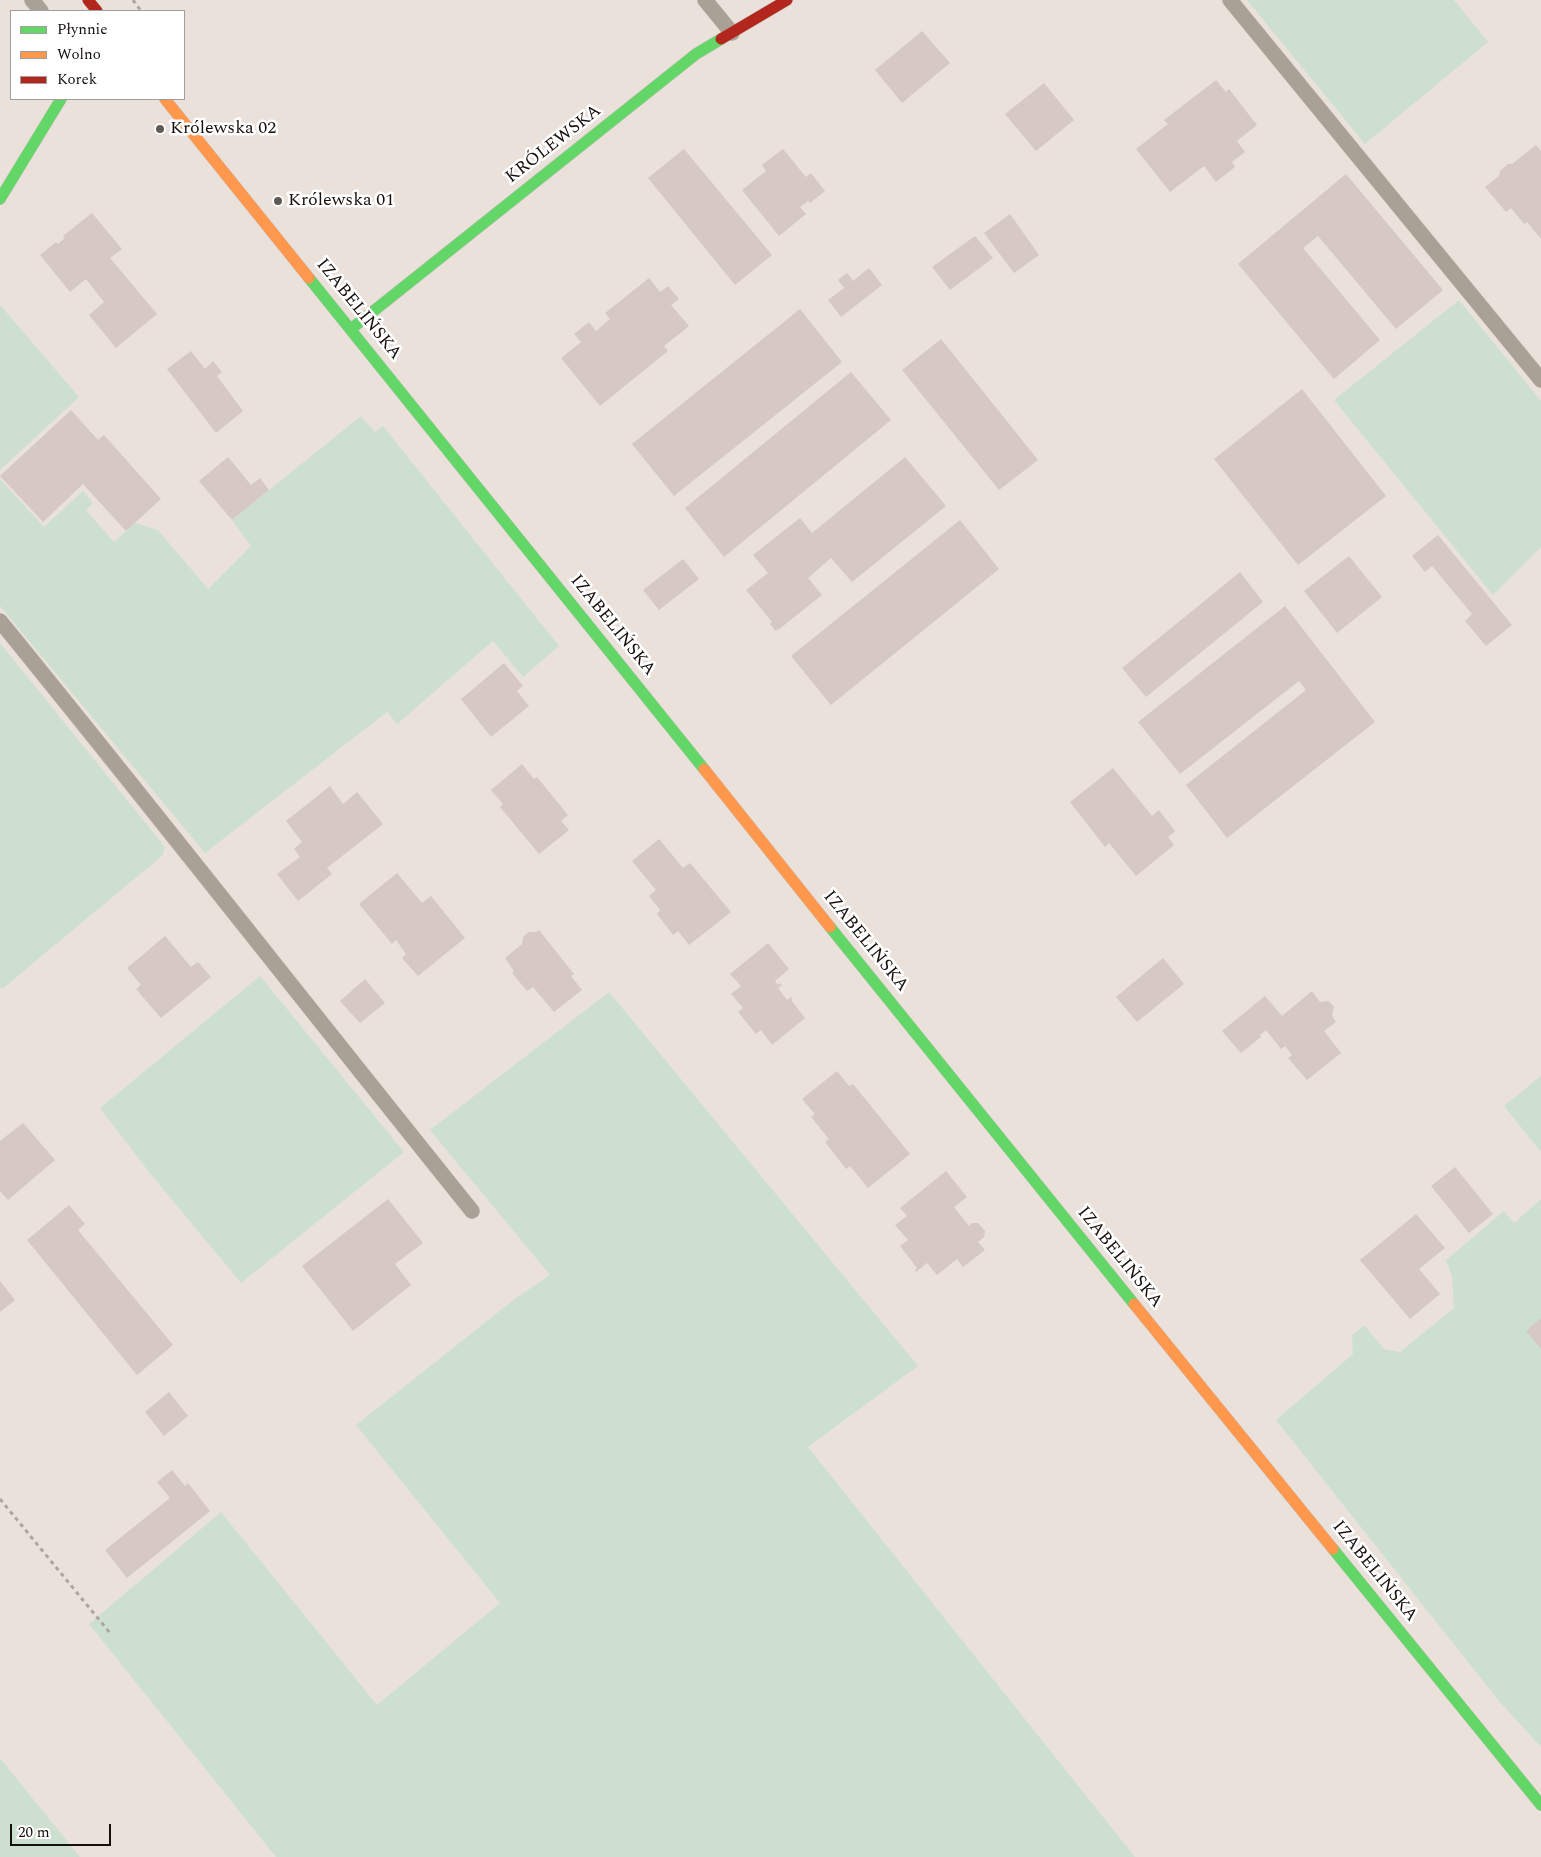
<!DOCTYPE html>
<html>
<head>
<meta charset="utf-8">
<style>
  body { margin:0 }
  #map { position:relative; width:1541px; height:1857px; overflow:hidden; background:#eae1da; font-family:Spectral,serif }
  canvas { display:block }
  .legend { position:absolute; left:10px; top:10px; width:175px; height:90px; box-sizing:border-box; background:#fff; border:1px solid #a19f9e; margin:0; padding:6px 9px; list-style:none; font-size:15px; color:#15100c }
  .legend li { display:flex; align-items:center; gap:10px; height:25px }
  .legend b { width:25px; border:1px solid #a19f9e }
  .scale { position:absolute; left:10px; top:1824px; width:101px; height:22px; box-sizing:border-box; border:2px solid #15100c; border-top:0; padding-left:6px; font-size:15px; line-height:18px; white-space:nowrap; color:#15100c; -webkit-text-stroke:4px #fff; paint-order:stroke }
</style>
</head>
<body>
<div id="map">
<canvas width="1541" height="1857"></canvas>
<ul class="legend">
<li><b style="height:6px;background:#63d668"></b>Płynnie</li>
<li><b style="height:6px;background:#ff974d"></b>Wolno</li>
<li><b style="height:6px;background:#b3261e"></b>Korek</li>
</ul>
<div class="scale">20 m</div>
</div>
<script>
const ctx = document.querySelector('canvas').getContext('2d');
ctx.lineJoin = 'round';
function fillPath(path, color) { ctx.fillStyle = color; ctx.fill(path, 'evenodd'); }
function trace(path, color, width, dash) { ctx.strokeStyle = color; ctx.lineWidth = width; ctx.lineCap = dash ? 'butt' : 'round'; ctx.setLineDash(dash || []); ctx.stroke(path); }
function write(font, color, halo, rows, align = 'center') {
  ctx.font = font + ' Spectral,serif'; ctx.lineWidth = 5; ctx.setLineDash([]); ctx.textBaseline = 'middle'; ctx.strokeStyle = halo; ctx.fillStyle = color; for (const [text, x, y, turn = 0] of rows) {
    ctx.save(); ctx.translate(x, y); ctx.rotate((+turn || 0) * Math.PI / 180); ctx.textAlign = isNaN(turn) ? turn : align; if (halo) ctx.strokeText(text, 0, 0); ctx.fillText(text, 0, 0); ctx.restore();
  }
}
const green = new Path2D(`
  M1247 0H1454L1488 42 1365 144Z
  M1459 300 1541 401V547L1493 595 1334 400Z
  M0 305 79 397 0 470Z
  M361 416 375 432 383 426 559 646 523 677 493 641 397 724 387 712 205 853 0 606V479L44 527 83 491 93 503 86 510 114 542 135 523 158 530 208 589 251 546 232 520Z
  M0 643 165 847 162 856 2 989 0 987Z
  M260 976 404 1152 241 1283 149 1172 100 1108Z
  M609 992 918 1366 808 1447 1135 1857H276L89 1624 221 1512 377 1705 500 1603 356 1425 516 1298 550 1275 430 1130Z
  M1541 1076V1152L1504 1106Z
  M1541 1199V1747L1499 1701 1276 1420 1353 1354 1352 1335 1364 1325 1384 1349 1400 1352 1454 1308 1452 1276 1446 1260 1504 1211 1514 1223Z
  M0 1758 80 1857H0Z`);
const building = new Path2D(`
  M922 31 950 63 902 103 875 70Z
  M1216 80 1226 92 1229 89 1257 125 1237 141 1245 152 1232 162 1235 167 1216 182 1204 166 1170 192 1136 149 1168 124 1164 120Z
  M1044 83 1074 120 1036 151 1005 114Z
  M1536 145 1541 151V239L1527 222 1524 224 1511 208 1506 212 1485 187 1499 176 1500 171 1508 164H1512Z
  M684 149 772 255 735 285 648 178Z
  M783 149 806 177 811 173 825 191 810 203 808 201 800 207 806 214 779 236 742 190 766 171 762 165Z
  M1346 174 1443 290 1396 329 1318 236 1303 248 1380 340 1334 379 1238 264Z
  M92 213 122 249 110 258 157 314 116 348 89 315 104 302 86 279 70 292 40 255 56 242 58 244 65 238 63 236Z
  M1010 214 1039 255 1014 273 984 233Z
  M975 236 993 258 950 290 932 267Z
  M869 268 882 285 841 317 828 300 844 288 838 280 847 273 853 281Z
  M649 278 660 292 668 286 679 299 671 305 689 326 664 346 668 351 600 406 561 358 581 342 574 334 589 322 596 331 610 319 605 313Z
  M800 309 842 362 674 496 632 444Z
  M941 339 1038 460 999 490 902 370Z
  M191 351 205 369 213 361 222 372 217 376 243 411 216 433 167 369Z
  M851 372 891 420 724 557 685 508Z
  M1302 389 1386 496 1298 565 1214 459Z
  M71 410 98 440 104 435 161 499 126 531 83 484 43 522 0 476Z
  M228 457 251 485 260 478 269 490 232 520 199 481Z
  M905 457 946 506 852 582 831 558 808 578 822 595 778 630 777 629 775 631 770 624 772 622 746 590 768 573 753 555 800 518 812 533Z
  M960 520 999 569 831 705 791 656Z
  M1438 535 1512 625 1486 646 1465 621 1472 614 1432 566 1425 572 1412 556Z
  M1349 556 1382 597 1337 633 1304 591Z
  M683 559 699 579 659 610 643 590Z
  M1240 572 1263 602 1146 697 1122 668Z
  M1285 606 1375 722 1227 838 1186 785 1306 690 1299 681 1180 774 1138 722Z
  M504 663 523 686 517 691 529 706 491 737 461 699Z
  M522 764 534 779 537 777 568 815 561 821 569 830 539 854 500 807 503 804 491 790Z
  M1113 768 1152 816 1159 810 1175 831 1168 837 1174 845 1136 876 1109 843 1105 847 1070 802Z
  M330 786 343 804 357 792 383 824 327 868 332 874 298 901 277 874 300 857 294 849 302 842 286 821Z
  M659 839 683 868 690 863 731 912 689 945 678 931 673 935 657 914 660 910 649 896 656 890 632 861Z
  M397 873 422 903 431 896 465 938 418 976 402 958 406 954 396 940 392 944 359 904Z
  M539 930 574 974 571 976 582 990 554 1012 533 987 527 991 512 973 514 971 505 958 522 944 523 937 529 932H536Z
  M165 936 191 967 198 962 211 977 161 1018 136 989 141 985 127 968Z
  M768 943 789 969 775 981 778 985 780 983 782 985 778 988 787 1000 791 997 793 999 791 1000 805 1018 772 1045 761 1030 756 1034 738 1012 743 1008 731 994 741 986 730 974Z
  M1163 958 1184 984 1137 1022 1116 997Z
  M365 979 385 1003 360 1023 340 1001Z
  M1312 991 1320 1002 1329 1001 1334 1007 1332 1016 1336 1022 1324 1031 1341 1053 1307 1080 1288 1058 1292 1055 1285 1046 1281 1049 1266 1030 1260 1035 1261 1037 1241 1053 1222 1031 1265 996 1282 1016Z
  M837 1071 849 1086 853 1084 910 1154 868 1188 850 1166 846 1169 825 1142 829 1139 811 1117 815 1114 802 1099Z
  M23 1123 55 1160 8 1200 0 1191V1141Z
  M1455 1167 1493 1214 1469 1233 1431 1186Z
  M946 1171 967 1197 954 1207 969 1226 972 1223H978L985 1231 984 1237 978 1242 985 1250 963 1267 957 1259 937 1275 927 1263 916 1272 915 1270 917 1268 900 1246 908 1240 895 1225 907 1216 900 1208Z
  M388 1199 423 1243 395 1264 411 1285 353 1331 302 1266Z
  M69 1205 85 1224 78 1230 173 1345 137 1375 27 1240Z
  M1416 1214 1445 1248 1419 1269 1440 1294 1410 1319 1360 1260Z
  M0 1281 15 1300 0 1312Z
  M1541 1318V1349L1526 1331Z
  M169 1392 188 1416 164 1436 145 1412Z
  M172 1470 185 1486 188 1483 210 1511 127 1578 105 1550 170 1498 157 1482Z`);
const path = new Path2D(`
  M133 0 141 11
  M0 1499 110 1633`);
const lane = new Path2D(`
  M32 0 41 11
  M705 0 732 33
  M1230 0 1541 380
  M0 621C159 816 314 1015 472 1211`);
const fast = new Path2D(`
  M0 199 61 99
  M309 278 704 769
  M351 329 696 54 721 39
  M830 927 1134 1304
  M1333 1549 1541 1805`);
const slow = new Path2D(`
  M165 99 309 278
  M704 769 830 927
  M1134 1304 1333 1549`);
const jam = new Path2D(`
  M88 0 97 11
  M721 39 787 0`);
const markers = [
  [160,129,5,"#605954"],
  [278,201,5,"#605954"]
];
const poiNames = [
  ["Królewska 02",170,129],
  ["Królewska 01",288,201]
];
const streetNames = [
  ["KRÓLEWSKA",554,145,-38],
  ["IZABELIŃSKA",358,310,51],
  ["IZABELIŃSKA",612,626,51],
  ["IZABELIŃSKA",865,942,51],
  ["IZABELIŃSKA",1119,1258,51],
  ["IZABELIŃSKA",1374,1572,51]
];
fillPath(green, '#cde0d0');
fillPath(building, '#d6c8c5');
trace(lane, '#c6c0bb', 16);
trace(fast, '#c6c0bb', 12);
trace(slow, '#c6c0bb', 12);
trace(jam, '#c6c0bb', 12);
trace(path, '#aea69e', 3, [4, 4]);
trace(lane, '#a9a096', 15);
trace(fast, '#63d668', 11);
trace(slow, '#ff974d', 11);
trace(jam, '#b3261e', 11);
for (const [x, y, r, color] of markers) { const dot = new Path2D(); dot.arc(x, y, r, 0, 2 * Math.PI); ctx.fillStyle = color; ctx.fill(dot); trace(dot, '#fff', 2); }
write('18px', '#15100c', '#fff', poiNames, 'left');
write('18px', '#15100c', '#fff', streetNames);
</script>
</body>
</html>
